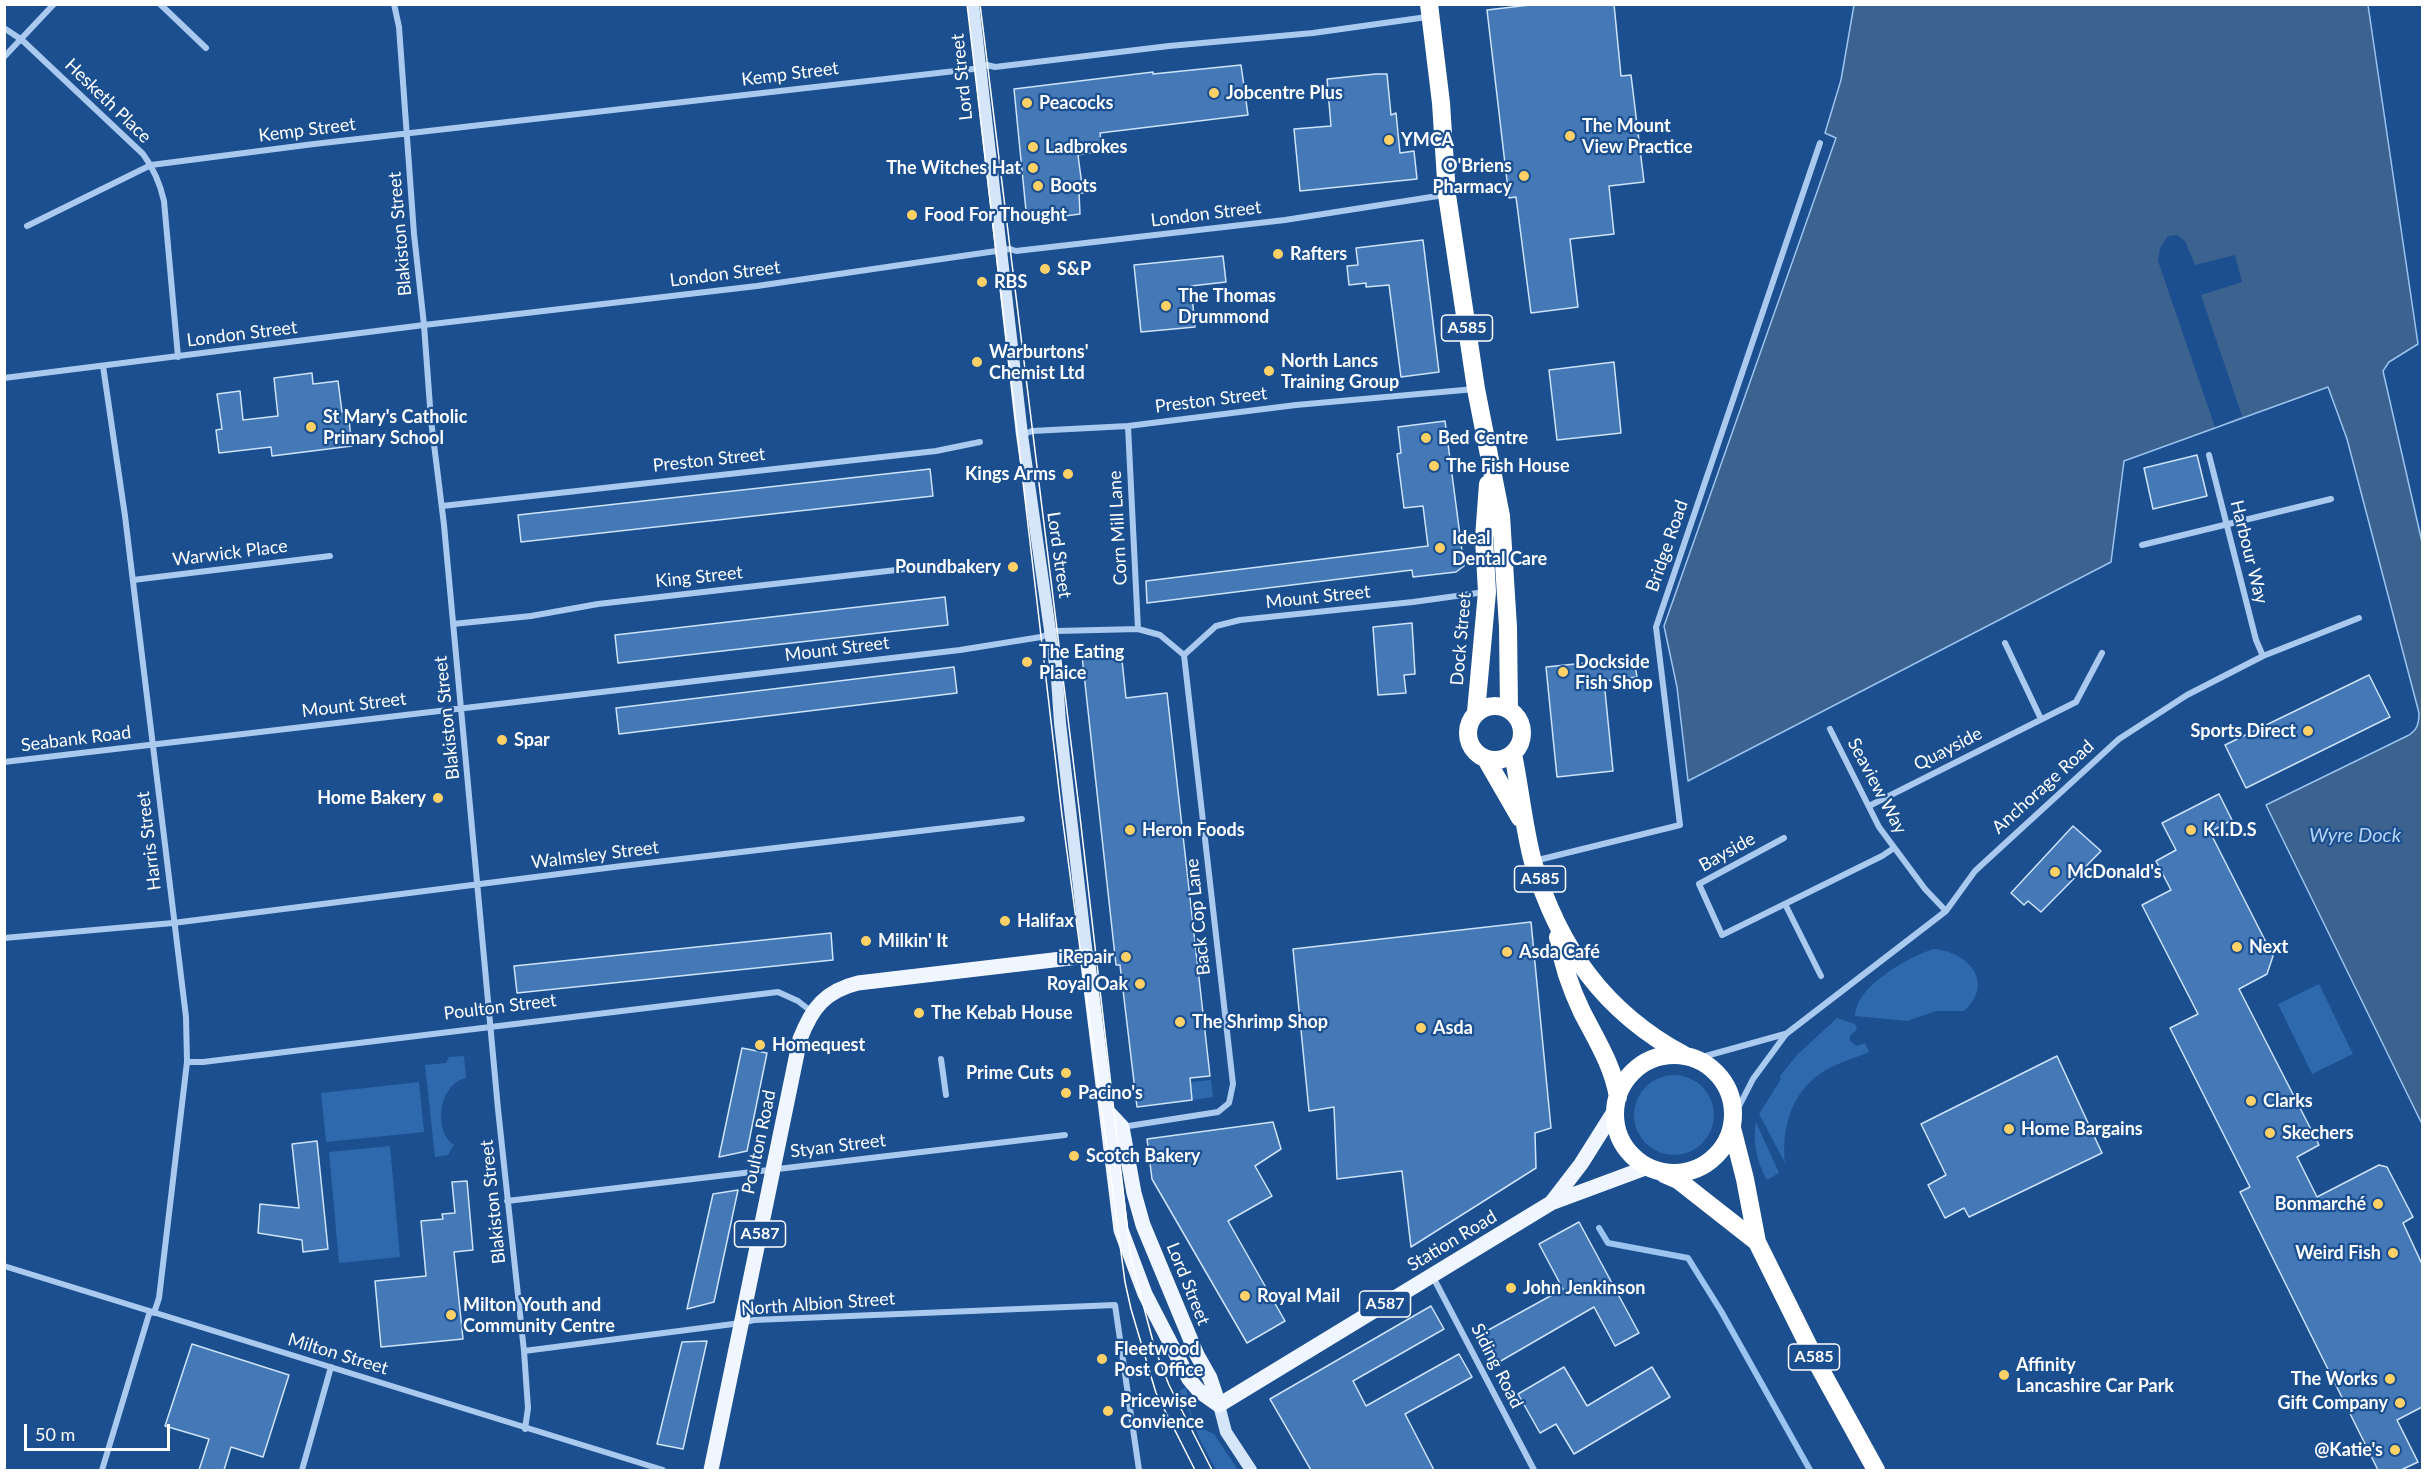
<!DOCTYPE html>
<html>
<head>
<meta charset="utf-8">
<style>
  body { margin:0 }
  #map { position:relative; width:2427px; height:1475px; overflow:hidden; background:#1b4f8f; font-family:Lato,sans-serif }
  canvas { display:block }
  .frame { position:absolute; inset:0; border:6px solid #fff; pointer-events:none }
  .scale { position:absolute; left:24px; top:1424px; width:146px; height:27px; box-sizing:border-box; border:3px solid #fff; border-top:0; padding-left:8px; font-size:18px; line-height:21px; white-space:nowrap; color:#fff; -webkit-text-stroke:4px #1b4f8f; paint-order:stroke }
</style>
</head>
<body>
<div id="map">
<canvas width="2427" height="1475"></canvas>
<div class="frame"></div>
<div class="scale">50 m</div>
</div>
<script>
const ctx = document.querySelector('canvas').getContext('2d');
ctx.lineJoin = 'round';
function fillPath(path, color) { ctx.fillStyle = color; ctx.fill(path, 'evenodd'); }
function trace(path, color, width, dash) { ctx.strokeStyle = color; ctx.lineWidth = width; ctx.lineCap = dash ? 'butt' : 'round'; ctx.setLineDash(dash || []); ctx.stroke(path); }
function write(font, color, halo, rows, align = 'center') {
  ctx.font = font + ' Lato,sans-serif'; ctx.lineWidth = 4.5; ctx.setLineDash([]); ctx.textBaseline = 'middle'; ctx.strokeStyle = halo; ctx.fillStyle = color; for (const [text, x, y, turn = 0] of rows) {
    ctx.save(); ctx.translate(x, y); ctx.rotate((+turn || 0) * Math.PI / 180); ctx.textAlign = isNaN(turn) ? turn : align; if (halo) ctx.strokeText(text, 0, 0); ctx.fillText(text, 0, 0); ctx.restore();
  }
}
const green = new Path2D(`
  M1933 949C1968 951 1996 983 1964 1011H1936L1907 1021 1855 1016C1856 986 1907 958 1933 949Z
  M2319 984 2353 1054 2312 1074 2278 1004Z
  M1837 1018 1855 1024 1857 1029 1850 1036V1041L1857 1046 1865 1043 1869 1052C1855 1058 1840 1062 1826 1070 1793 1089 1781 1126 1785 1163L1759 1114 1781 1079 1780 1076 1797 1055Z
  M464 1056 466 1078C438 1084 433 1132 454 1145L448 1155 435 1157 425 1065 446 1063 449 1057Z
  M1634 1115a40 40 0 1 1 80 0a40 40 0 1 1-80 0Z
  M1211 1080 1213 1097 1192 1100 1190 1082Z
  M419 1082 424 1132 326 1142 321 1093Z
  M1756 1122 1779 1173 1767 1180C1757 1162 1752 1142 1756 1122Z
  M390 1146 400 1257 339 1263 329 1152Z
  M1186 1387 1192 1418 1201 1428 1214 1434 1238 1470H1216L1199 1438 1187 1406H1184L1179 1399 1181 1394 1179 1391Z`);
const water = new Path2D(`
  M1854 5H2368L2418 344 2389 362 2383 371 2422 542V1124L2266 805 2407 736C2417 731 2419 724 2419 713L2347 439 2328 387 2124 461 2111 562 1688 781 1677 687 1664 626 1836 138 1825 133 1841 80Z`);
const pier = new Path2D(`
  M2177 235 2185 241 2195 265 2235 255 2242 282 2201 295 2242 416 2215 427 2158 261 2160 248 2168 236Z`);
const stream = new Path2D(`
  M1599 1228 1608 1243 1688 1258 1721 1311 1810 1470`);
const building = new Path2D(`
  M1538 4H1614L1621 76 1631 75 1644 182 1609 186 1614 234 1570 239 1578 307 1531 313 1516 197 1509 198 1487 10Z
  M1241 65 1248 115 1100 133 1102 151 1078 155 1083 193H1079L1080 214 1027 221 1014 89 1153 72V74Z
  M1376 74H1387L1391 115 1396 113 1400 153 1414 151 1417 179 1300 191 1294 129 1331 126 1327 79Z
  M1423 240 1439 372 1401 377 1389 285 1366 287V283L1349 285 1347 266 1358 265 1356 248Z
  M1223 256 1226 282 1191 286 1195 327 1141 332 1134 265Z
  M1614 362 1621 433 1557 440 1549 370Z
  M312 373 313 384 338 381 342 412 348 411 352 446 272 456 271 447 219 453 216 430 222 429 217 394 240 391 243 420 278 416 274 378Z
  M1445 421 1464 566 1456 572 1413 577 1412 570 1147 603 1146 581 1428 546 1423 506 1404 508 1397 454 1401 453 1398 427Z
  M2197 455 2207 496 2153 509 2144 468Z
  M930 469 933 496 521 542 518 515Z
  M945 597 948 625 618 663 615 635Z
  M1412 623 1415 674 1404 675 1406 693 1378 695 1373 627Z
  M1121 651 1126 698 1167 693 1210 1076 1190 1078 1192 1100 1137 1107 1120 965H1116L1082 656Z
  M1634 658 1637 677 1604 681 1613 771 1557 777 1546 667Z
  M954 667 957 693 619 734 616 708Z
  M2369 675 2390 717 2246 788 2225 745Z
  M2219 794 2232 820 2210 832 2273 956 2267 974 2239 989 2319 1145 2297 1157 2317 1197 2379 1165 2387 1167 2413 1217 2403 1223 2422 1264V1407L2397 1420 2418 1462 2401 1470H2378L2240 1192 2250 1187 2170 1028 2198 1014 2142 905 2171 890 2156 861 2176 850 2162 823Z
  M2073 826 2101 851 2041 912 2028 901 2024 905 2011 893Z
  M1531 922 1551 1128 1535 1133 1536 1168 1411 1247 1402 1171 1337 1179 1334 1107 1309 1111 1293 949Z
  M831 933 833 960 517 993 514 966Z
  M742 1048 767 1053 747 1151 719 1157Z
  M2057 1056 2102 1153 1969 1217 1964 1208 1945 1218 1928 1185 1946 1175 1921 1124Z
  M1273 1122 1281 1149 1255 1166 1272 1196 1228 1221 1285 1321 1247 1343 1152 1179 1147 1139Z
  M317 1141 328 1249 303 1252 302 1240 258 1233 260 1204 299 1208 292 1144Z
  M467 1181 473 1250 454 1252 463 1339 381 1347 375 1281 426 1276 421 1221 443 1219 442 1214 455 1213 452 1182Z
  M738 1190 714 1302 687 1309 713 1194Z
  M1579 1222 1639 1333 1615 1346 1594 1307 1499 1362 1483 1333 1563 1289 1539 1244Z
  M1431 1306 1444 1329 1353 1381 1366 1406 1459 1354 1472 1377 1405 1414 1434 1470H1311L1270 1399Z
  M707 1341 683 1449 657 1444 682 1342Z
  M192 1344 289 1375 263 1457 231 1447 224 1470H199L209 1439 165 1426Z
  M1564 1367 1587 1406 1652 1367 1670 1397 1574 1454 1556 1424 1540 1433 1518 1394Z`);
const street = new Path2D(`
  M160 4 206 48
  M394 4 399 27 414 234 424 325 431 420 444 525 498 1109 524 1351 528 1408 525 1429
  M4 28 22 40 143 154C154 169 160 183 164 201L178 357
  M4 57 54 4
  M27 226 151 165 314 144 982 68 987 65 995 67 1169 46 1313 33 1427 17
  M103 366 125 516 186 1017 187 1062 159 1298 154 1313
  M4 378 424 325 757 286 1010 249 1016 251 1285 220 1444 195
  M1128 426 1138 629
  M1022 435 1032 431 1128 426 1296 405 1475 389
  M2209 455 2256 640 2263 656
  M442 506 936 451 980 442
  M2142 545 2331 499
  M133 580 330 556
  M453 624 531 616 598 604 949 564
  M2005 643 2041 719
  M1184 655 1216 626 1240 620 1413 602 1485 592
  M1830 729 1879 827 1925 889 1946 911
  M4 762 960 650 1041 637 1057 631 1138 629 1160 635 1184 655
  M1869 806 2076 702 2102 653
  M1784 838 1699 884 1722 935 1882 856 1894 848
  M1534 861 1680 825 1656 627 1820 143
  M1785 904 1821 976
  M4 938 173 923 622 866 1022 819
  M941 1059 946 1095
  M1695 1059 1785 1034
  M187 1062H203L778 992 798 1001 812 1012
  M1733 1118 1753 1079 1786 1034 1946 911 1975 871 2119 739 2187 695 2263 656 2359 618
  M1122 1127 1218 1112 1229 1103 1233 1084 1184 655
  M507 1201 1065 1135
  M4 1266 663 1470
  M1433 1277 1534 1470
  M524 1351 741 1323 754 1320 1115 1305 1139 1470
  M102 1470 150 1311
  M302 1470 331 1367`);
const secondary = new Path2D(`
  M973 4 1022 435 1057 679 1060 723 1087 956
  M1219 1405 1226 1432 1251 1470`);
const primary = new Path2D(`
  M1106 1110 1122 1127 1134 1193 1143 1225 1197 1355 1210 1378 1219 1405
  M1551 1203 1581 1164 1615 1110
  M1219 1405 1551 1203 1648 1167
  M711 1470 800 1039C812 1008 825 991 858 983L1087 956 1121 1230 1145 1294 1189 1379 1199 1391 1219 1405`);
const highway = new Path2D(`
  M1429 4 1441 103 1447 195 1476 389 1501 516 1508 627 1509 709
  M1468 733a27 27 0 1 1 54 0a27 27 0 1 1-54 0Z
  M1476 712 1487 592 1484 538 1488 484
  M1513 754C1520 788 1524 829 1533 862 1559 948 1604 1012 1684 1055
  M1486 759 1520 818
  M1558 937C1562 963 1570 987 1582 1012 1596 1039 1613 1066 1618 1097
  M1615 1114a59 59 0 1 1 118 0a59 59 0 1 1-118 0Z
  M1732 1128 1745 1179 1757 1242 1817 1363 1876 1470
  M1664 1174 1678 1180 1757 1242`);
const tram = new Path2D(`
  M967 4 1062 815 1125 1282 1131 1309 1156 1393 1195 1470
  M980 4 1079 808 1131 1259 1155 1349 1169 1385 1212 1470`);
const markers = [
  [1214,93,6,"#ffd166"],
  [1027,103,6,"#ffd166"],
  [1570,136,6,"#ffd166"],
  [1389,140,6,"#ffd166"],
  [1033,147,6,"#ffd166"],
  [1033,168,6,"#ffd166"],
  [1524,176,6,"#ffd166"],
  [1038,186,6,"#ffd166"],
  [912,215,6,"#ffd166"],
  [1278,254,6,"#ffd166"],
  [1045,269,6,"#ffd166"],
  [982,282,6,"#ffd166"],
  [1166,306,6,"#ffd166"],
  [977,362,6,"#ffd166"],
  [1269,371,6,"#ffd166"],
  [311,427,6,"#ffd166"],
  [1426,438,6,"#ffd166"],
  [1434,466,6,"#ffd166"],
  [1068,474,6,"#ffd166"],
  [1440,548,6,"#ffd166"],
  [1013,567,6,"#ffd166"],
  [1027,662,6,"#ffd166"],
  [1563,672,6,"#ffd166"],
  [2308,731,6,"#ffd166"],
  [502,740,6,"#ffd166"],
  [438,798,6,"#ffd166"],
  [1130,830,6,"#ffd166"],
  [2191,830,6,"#ffd166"],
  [2055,872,6,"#ffd166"],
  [1005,921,6,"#ffd166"],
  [866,941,6,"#ffd166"],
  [2237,947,6,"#ffd166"],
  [1507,952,6,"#ffd166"],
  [1126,957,6,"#ffd166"],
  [1140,984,6,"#ffd166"],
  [919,1013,6,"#ffd166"],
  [1180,1022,6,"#ffd166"],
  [1421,1028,6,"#ffd166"],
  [760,1045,6,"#ffd166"],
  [1066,1073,6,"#ffd166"],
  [1066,1093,6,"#ffd166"],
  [2251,1101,6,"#ffd166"],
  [2009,1129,6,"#ffd166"],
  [2270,1133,6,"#ffd166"],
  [1074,1156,6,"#ffd166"],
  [2378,1204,6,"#ffd166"],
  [2393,1253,6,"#ffd166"],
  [1511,1288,6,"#ffd166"],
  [1245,1296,6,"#ffd166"],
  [451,1315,6,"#ffd166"],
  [1102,1359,6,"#ffd166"],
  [2004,1375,6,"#ffd166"],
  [2390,1379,6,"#ffd166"],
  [2400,1403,6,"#ffd166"],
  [1108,1411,6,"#ffd166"],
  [2395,1450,6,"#ffd166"]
];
const shields = [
  [1467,328,51],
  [1540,879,51],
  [760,1234,51],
  [1385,1304,51],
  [1814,1357,51]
];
const shieldNames = [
  ["A585",1467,328],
  ["A585",1540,879],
  ["A587",760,1234],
  ["A587",1385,1304],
  ["A585",1814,1357]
];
const streetNames = [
  ["Kemp Street",790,74,-7],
  ["Lord Street",962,77,-96],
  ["Hesketh Place",108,101,44],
  ["Kemp Street",307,130,-7],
  ["London Street",1206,214,-7],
  ["Blakiston Street",400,234,-95],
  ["London Street",725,274,-7],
  ["London Street",242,334,-7],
  ["Preston Street",1211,400,-7],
  ["Preston Street",709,460,-6],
  ["Corn Mill Lane",1118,528,-93],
  ["Bridge Road",1667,546,-71],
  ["Harbour Way",2249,552,76],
  ["Warwick Place",230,553,-7],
  ["Lord Street",1059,555,82],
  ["King Street",699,577,-6],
  ["Mount Street",1318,597,-6],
  ["Dock Street",1461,639,-85],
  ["Mount Street",837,649,-7],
  ["Mount Street",354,705,-7],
  ["Blakiston Street",447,718,-96],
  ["Seabank Road",76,739,-7],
  ["Quayside",1948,749,-27],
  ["Seaview Way",1877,786,62],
  ["Anchorage Road",2043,787,-42],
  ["Harris Street",149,841,-97],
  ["Bayside",1727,852,-29],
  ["Walmsley Street",595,855,-7],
  ["Back Cop Lane",1198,917,-96],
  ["Poulton Street",500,1007,-7],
  ["Poulton Road",759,1142,-78],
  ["Styan Street",838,1146,-7],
  ["Blakiston Street",493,1202,-96],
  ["Station Road",1452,1241,-31],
  ["Lord Street",1188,1284,68],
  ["North Albion Street",818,1304,-4],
  ["Milton Street",338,1354,17],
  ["Siding Road",1497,1366,63]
];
const poiNames = [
  ["Jobcentre Plus",1226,93],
  ["Peacocks",1039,103],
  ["The Mount",1582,126],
  ["View Practice",1582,147],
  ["YMCA",1401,140],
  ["Ladbrokes",1045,147],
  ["O'Briens",1512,166,"right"],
  ["Pharmacy",1512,187,"right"],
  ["The Witches Hat",1021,168,"right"],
  ["Boots",1050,186],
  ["Food For Thought",924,215],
  ["Rafters",1290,254],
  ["S&P",1057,269],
  ["RBS",994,282],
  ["The Thomas",1178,296],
  ["Drummond",1178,317],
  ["Warburtons'",989,352],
  ["Chemist Ltd",989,373],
  ["North Lancs",1281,361],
  ["Training Group",1281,382],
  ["St Mary's Catholic",323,417],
  ["Primary School",323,438],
  ["Bed Centre",1438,438],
  ["The Fish House",1446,466],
  ["Kings Arms",1056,474,"right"],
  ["Ideal",1452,538],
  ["Dental Care",1452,559],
  ["Poundbakery",1001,567,"right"],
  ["The Eating",1039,652],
  ["Plaice",1039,673],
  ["Dockside",1575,662],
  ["Fish Shop",1575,683],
  ["Sports Direct",2296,731,"right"],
  ["Spar",514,740],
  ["Home Bakery",426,798,"right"],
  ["Heron Foods",1142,830],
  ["K.I.D.S",2203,830],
  ["McDonald's",2067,872],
  ["Halifax",1017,921],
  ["Milkin' It",878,941],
  ["Next",2249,947],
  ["Asda Café",1519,952],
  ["iRepair",1114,957,"right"],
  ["Royal Oak",1128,984,"right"],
  ["The Kebab House",931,1013],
  ["The Shrimp Shop",1192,1022],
  ["Asda",1433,1028],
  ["Homequest",772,1045],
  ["Prime Cuts",1054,1073,"right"],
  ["Pacino's",1078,1093],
  ["Clarks",2263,1101],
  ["Home Bargains",2021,1129],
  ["Skechers",2282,1133],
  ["Scotch Bakery",1086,1156],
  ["Bonmarché",2366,1204,"right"],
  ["Weird Fish",2381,1253,"right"],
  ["John Jenkinson",1523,1288],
  ["Royal Mail",1257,1296],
  ["Milton Youth and",463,1305],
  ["Community Centre",463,1326],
  ["Fleetwood",1114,1349],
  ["Post Office",1114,1370],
  ["Affinity",2016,1365],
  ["Lancashire Car Park",2016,1386],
  ["The Works",2378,1379,"right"],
  ["Pricewise",1120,1401],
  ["Convience",1120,1422],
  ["Gift Company",2388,1403,"right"],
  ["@Katie's",2383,1450,"right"]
];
const waterNames = [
  ["Wyre Dock",2355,836]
];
fillPath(green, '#2e69ad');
fillPath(water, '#3c6290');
trace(water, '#9cc4f0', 1.5);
fillPath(pier, '#1b4f8f');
trace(stream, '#9cc4f0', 6);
fillPath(building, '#4478b7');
trace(building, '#cfe3fa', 1.5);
trace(street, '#a9c9ee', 6);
trace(secondary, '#d6e6fa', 12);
trace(primary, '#f0f6ff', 15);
trace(highway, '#fff', 18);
trace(tram, '#fff', 1.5);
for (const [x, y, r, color] of markers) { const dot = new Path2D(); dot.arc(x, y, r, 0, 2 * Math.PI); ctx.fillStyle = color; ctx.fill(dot); trace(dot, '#1b4f8f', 2); }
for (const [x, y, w] of shields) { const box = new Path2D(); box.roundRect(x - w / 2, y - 13, w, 26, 4.5); ctx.fillStyle = '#1b4f8f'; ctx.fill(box); trace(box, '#fff', 1.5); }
write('bold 16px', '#fff', null, shieldNames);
write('18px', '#fff', '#1b4f8f', streetNames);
write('bold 18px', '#fff', '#1b4f8f', poiNames, 'left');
write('italic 20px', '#b5d3f5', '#1b4f8f', waterNames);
</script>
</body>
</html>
